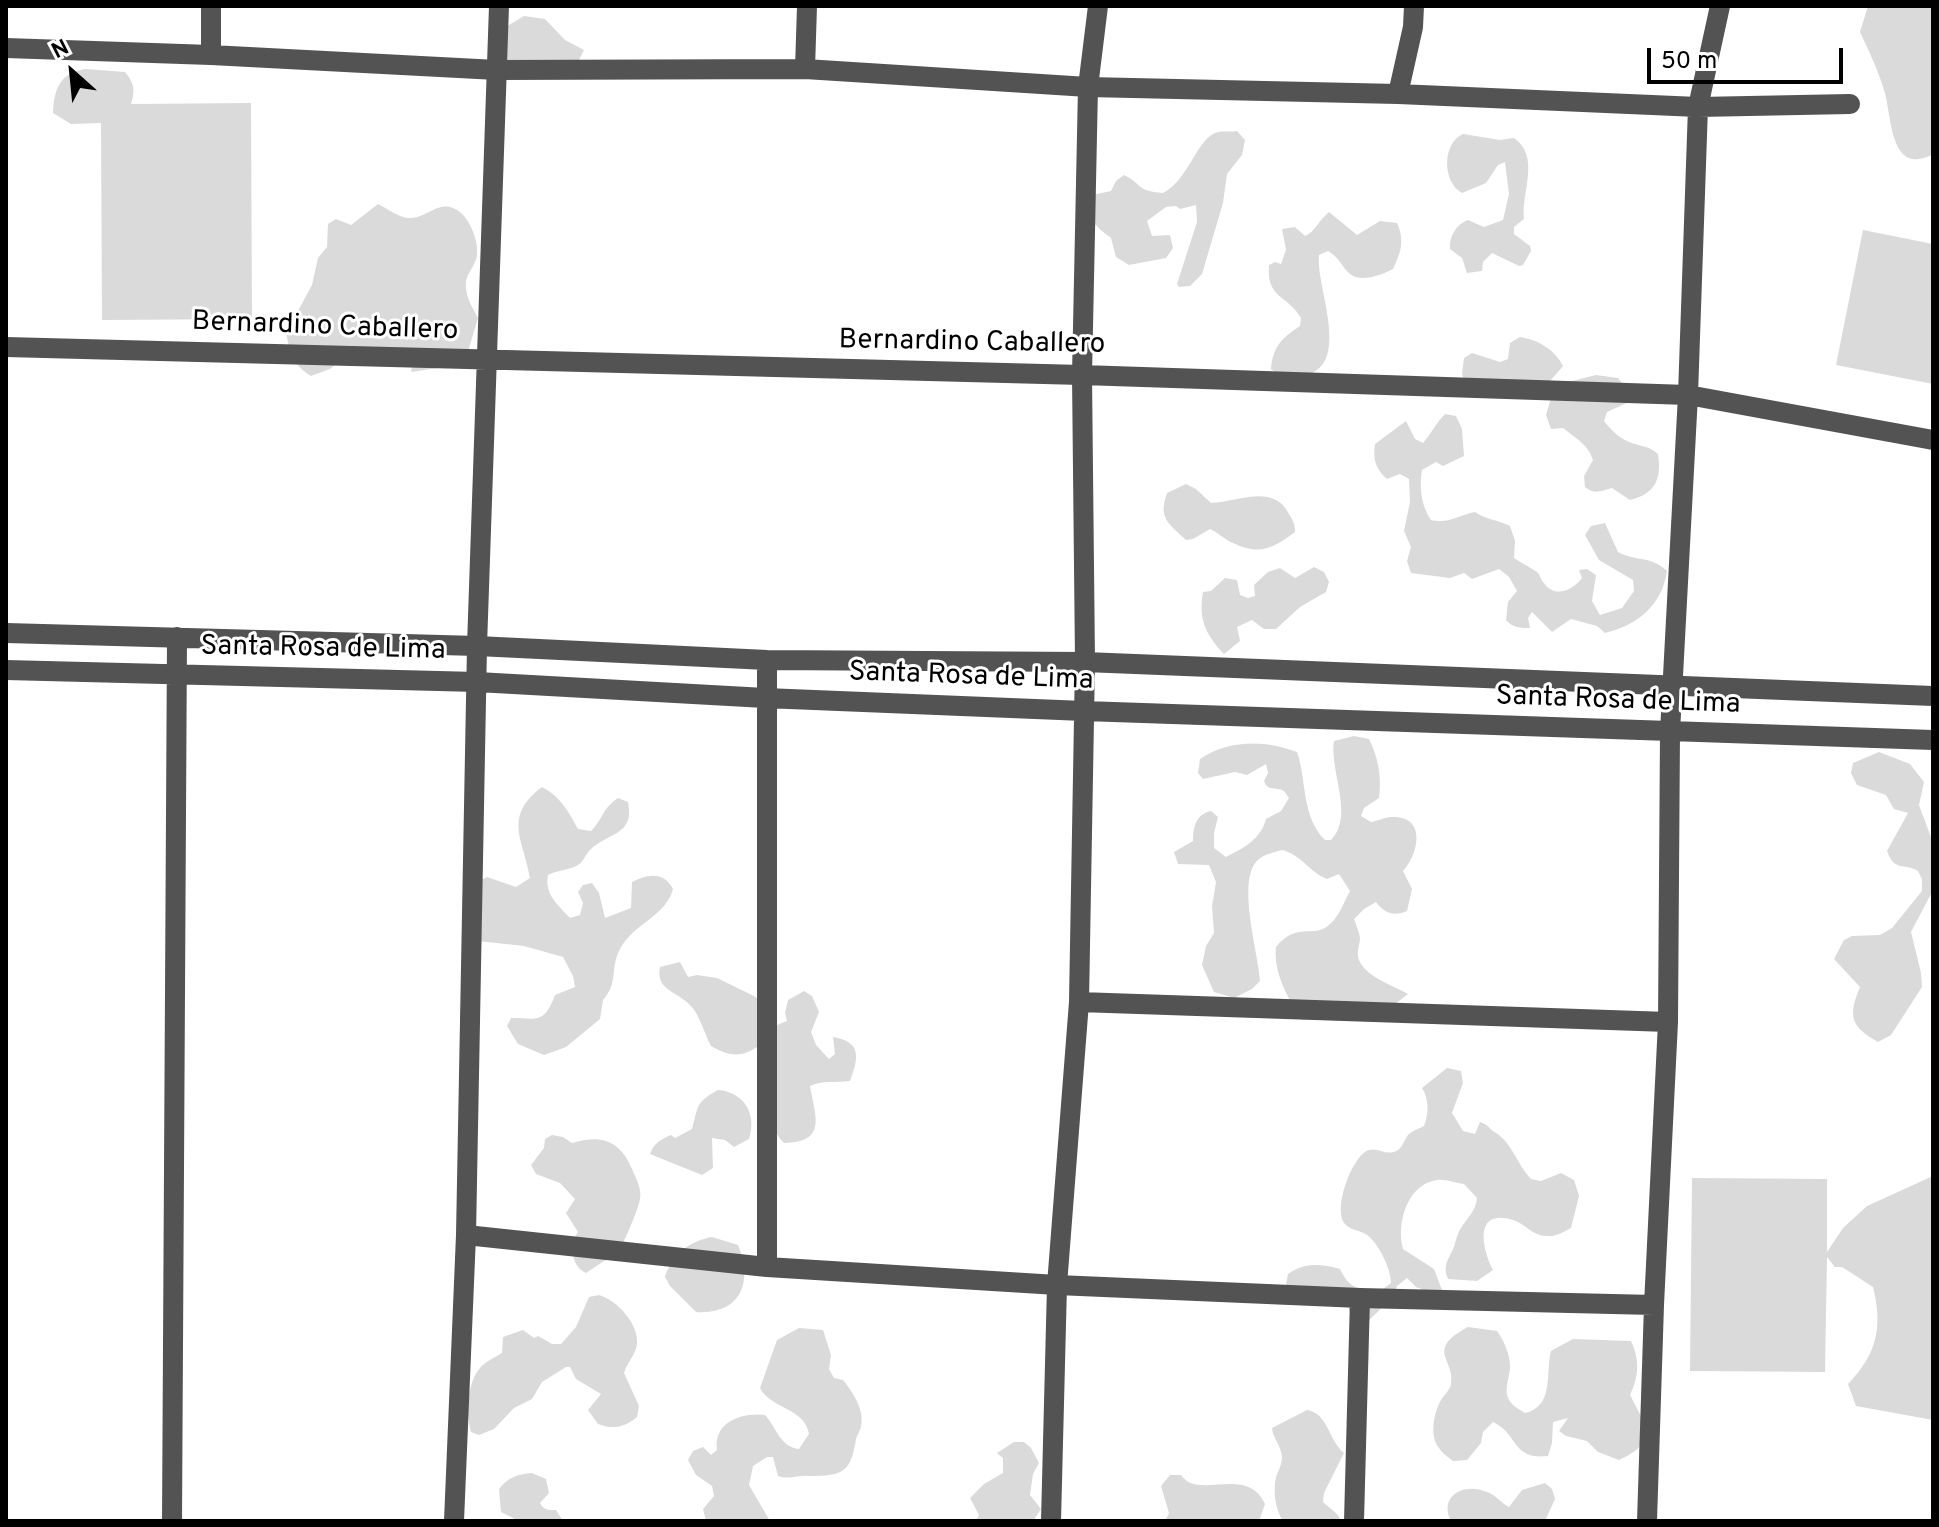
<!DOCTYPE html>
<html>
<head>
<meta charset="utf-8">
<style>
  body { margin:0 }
  #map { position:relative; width:1939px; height:1527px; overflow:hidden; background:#fff; font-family:Overpass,sans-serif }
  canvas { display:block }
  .frame { position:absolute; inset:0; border:8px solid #000; pointer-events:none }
  .north { position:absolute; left:32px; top:32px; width:80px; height:80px; -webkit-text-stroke:6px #fff; paint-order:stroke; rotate:333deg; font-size:22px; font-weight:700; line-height:32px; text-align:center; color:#000 }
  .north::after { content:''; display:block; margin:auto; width:28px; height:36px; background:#000; clip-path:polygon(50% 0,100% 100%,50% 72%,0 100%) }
  .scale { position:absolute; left:1647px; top:48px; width:196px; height:36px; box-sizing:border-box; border:4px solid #000; border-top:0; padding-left:10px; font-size:24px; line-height:28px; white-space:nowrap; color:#000; -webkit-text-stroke:6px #fff; paint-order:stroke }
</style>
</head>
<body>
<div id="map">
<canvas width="1939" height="1527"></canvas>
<div class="frame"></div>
<div class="north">N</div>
<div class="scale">50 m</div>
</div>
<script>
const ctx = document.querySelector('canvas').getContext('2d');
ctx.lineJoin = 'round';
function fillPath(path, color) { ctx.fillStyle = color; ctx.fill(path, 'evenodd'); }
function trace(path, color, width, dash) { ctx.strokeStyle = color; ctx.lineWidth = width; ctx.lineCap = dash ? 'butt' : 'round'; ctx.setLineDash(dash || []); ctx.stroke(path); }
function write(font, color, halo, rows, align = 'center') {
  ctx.font = font + ' Overpass,sans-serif'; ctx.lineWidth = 6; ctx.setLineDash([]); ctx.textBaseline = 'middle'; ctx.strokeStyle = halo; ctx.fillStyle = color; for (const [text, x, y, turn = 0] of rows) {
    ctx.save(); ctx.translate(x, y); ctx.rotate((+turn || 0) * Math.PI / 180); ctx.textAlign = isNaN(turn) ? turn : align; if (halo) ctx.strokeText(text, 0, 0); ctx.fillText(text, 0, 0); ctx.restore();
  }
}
const green = new Path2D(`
  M1868 6H1933V154C1889 178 1892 114 1884 90 1878 70 1869 51 1860 32Z
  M524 16 545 19 565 40 584 50 577 64 511 74 503 49 504 28Z
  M85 69 125 72C135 84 135 91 131 104L251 103 252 319 102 320 101 123 71 124 53 113C54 89 60 73 85 69Z
  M1237 131 1245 140 1242 155 1227 174 1223 203 1202 274 1190 286 1179 287 1177 284 1197 222 1196 205 1180 209 1176 206 1166 207 1147 221 1152 236 1170 235 1173 248 1166 258 1129 265 1116 257 1111 238C1089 221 1093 224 1092 195L1111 191 1116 181 1124 175C1143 184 1135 191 1163 193 1189 180 1197 137 1218 132 1224 131 1231 132 1237 131Z
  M1463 134 1500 140 1514 138C1541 157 1521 192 1524 219L1514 227V234L1530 246 1531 251 1523 265 1519 266 1492 253 1483 262 1482 271 1467 273 1462 258 1450 249C1449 237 1456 224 1468 220L1484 227 1503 220 1509 194 1505 162 1498 165 1486 183 1462 193C1442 182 1442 143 1463 134Z
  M378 204C389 209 399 219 412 218 427 217 437 202 453 208 468 213 479 240 477 255 476 266 466 273 466 283 465 296 472 307 478 318L469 348 472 355 452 366 411 372 414 356 345 357 330 369 311 376C294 366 290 352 286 333L312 285 318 258 327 247 328 224 336 219 351 225Z
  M1329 212 1357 235 1380 221 1397 223C1405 241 1401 252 1393 269 1382 275 1360 283 1350 274 1341 266 1339 257 1328 251L1319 255C1315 288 1358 375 1294 377 1284 377 1278 375 1271 369 1273 346 1282 338 1300 326L1301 318C1288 295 1266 299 1269 265L1275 262 1281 264 1286 250 1282 229 1295 227 1305 236C1315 232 1319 220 1329 212Z
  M1863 230 1933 244V384L1836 365Z
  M1520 337C1539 340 1555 350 1563 366L1545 387 1465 382 1462 374 1464 358 1472 353 1500 362 1508 359 1510 343Z
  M1596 375 1618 378 1629 392V402L1607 412 1604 421C1611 430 1621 440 1632 443 1643 447 1649 446 1658 454 1662 479 1655 494 1630 500L1612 488C1600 491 1595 495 1585 487L1584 476 1593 460C1588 444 1575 438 1563 428L1551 429 1546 415 1553 391 1568 382Z
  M1445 414 1456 416 1462 429 1464 456 1443 466 1436 462 1422 470C1419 486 1421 506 1431 520 1450 524 1458 515 1475 512 1489 521 1496 519 1510 526L1515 541 1514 558C1521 563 1530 567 1537 572 1540 574 1541 581 1544 583 1555 599 1573 590 1582 578L1579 570 1587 569 1596 575 1592 601 1600 615 1622 608 1634 591 1633 580 1599 560 1585 535 1591 526 1605 523 1618 552C1636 562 1650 555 1667 571 1662 605 1638 625 1605 633L1597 626 1571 619 1552 632 1532 612 1528 618 1530 628C1521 628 1513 628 1506 620L1508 602 1517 591 1509 577 1499 569 1472 579 1464 573 1450 578 1411 573 1407 561 1411 547 1404 531 1410 502 1409 479 1400 474 1387 479C1375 468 1373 459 1375 444L1406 421 1415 439 1423 443C1431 434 1436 423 1445 414Z
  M1186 484 1196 489 1211 503C1238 502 1273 483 1289 514 1293 520 1295 524 1295 532 1273 548 1260 556 1233 543 1225 540 1219 533 1210 529L1193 539 1186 540C1168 523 1158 518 1167 493Z
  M1314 567 1324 572 1329 582 1326 592 1300 607 1276 629H1264L1252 620 1237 627 1240 641 1224 654C1206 635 1198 619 1203 592L1211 591 1225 578 1237 580 1240 595 1248 598 1255 596 1254 585 1268 572 1280 568 1295 578Z
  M1354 736 1369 739C1378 757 1382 777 1379 798L1364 808 1361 816 1371 822C1378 821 1385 817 1391 817 1427 815 1419 854 1403 871L1412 889 1407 911C1394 917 1384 913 1376 902L1364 909 1354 919C1356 925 1359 931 1360 938 1360 944 1357 950 1358 957 1363 976 1392 985 1408 994L1386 1011 1302 1020C1288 999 1273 972 1276 947 1297 921 1313 939 1329 925 1339 917 1344 902 1350 891L1339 874 1327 879C1309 872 1302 855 1282 850 1275 852 1265 854 1259 859 1235 878 1259 954 1260 981L1252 989 1234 998 1214 992 1202 965 1206 946 1214 933 1212 906 1216 882 1209 865 1178 864 1174 852 1193 841C1193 827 1196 814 1211 811L1218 817 1214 833V848L1226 857C1244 848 1261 839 1266 819L1281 811 1289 798 1284 791C1275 786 1268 792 1264 781L1268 773 1266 764 1247 775 1235 772 1203 779 1198 773 1200 759C1229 739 1266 740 1297 752 1307 781 1301 816 1325 840H1331C1355 816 1329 770 1334 741Z
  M1879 752 1910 764 1924 782 1919 805 1932 840 1933 880 1931 894 1911 932 1921 973 1922 987 1891 1035 1878 1042C1850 1026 1848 1016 1860 987L1834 959 1844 940 1852 936 1880 935 1892 928 1922 891V879L1918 871C1903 862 1895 873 1887 851L1908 813 1894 809 1886 795 1857 785 1851 773 1853 763Z
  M542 787C561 797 568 811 578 829L591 831C603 819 602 809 618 798L628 802C635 836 608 832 590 850 585 855 584 861 578 865 570 870 558 870 548 875 544 894 558 905 570 918L580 915 583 903 578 892 583 885 592 883 599 893 605 918 631 908 632 882C647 874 664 871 673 889 666 915 638 922 623 944 608 966 620 981 603 1000L600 1019 566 1047 544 1055 518 1044 507 1026 511 1018C536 1018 544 1025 555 995L575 987 573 976 563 957 524 946 469 940 471 885 487 877 516 887 530 878C524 840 502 817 542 787Z
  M680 962 688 977 697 975 717 978 754 996 767 1005 777 1025 787 1021 785 1013 788 1000 804 991 812 996 819 1012 811 1032 816 1045 829 1059 835 1054 833 1037C863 1042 858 1059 850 1081 837 1083 822 1080 810 1086 815 1116 828 1142 784 1143 764 1123 762 1075 757 1047 741 1058 728 1056 711 1046 704 1033 700 1015 690 1005 678 992 655 990 660 967Z
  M1447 1068 1461 1071 1463 1083 1452 1113 1463 1131 1475 1134 1480 1122C1488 1124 1489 1129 1496 1133 1512 1143 1517 1164 1531 1179L1541 1181 1561 1173 1574 1180 1579 1196 1571 1228C1563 1232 1556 1237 1547 1236 1532 1236 1526 1224 1513 1220 1473 1208 1482 1249 1493 1270L1477 1281 1448 1279C1442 1265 1449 1259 1454 1247 1456 1241 1457 1234 1461 1228 1467 1218 1476 1211 1477 1198L1464 1184C1455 1183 1446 1179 1437 1180 1407 1184 1396 1224 1403 1249L1434 1269 1442 1290 1432 1293 1416 1287 1407 1278 1397 1286 1393 1297 1363 1326 1351 1316 1347 1303 1290 1293 1286 1285 1288 1274C1305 1262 1321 1264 1340 1269 1350 1290 1358 1288 1379 1292L1391 1283C1391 1269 1379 1244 1367 1235 1361 1230 1351 1231 1345 1224 1332 1209 1353 1154 1369 1150 1379 1147 1387 1157 1398 1150 1403 1146 1404 1140 1408 1135 1413 1130 1419 1129 1424 1126 1429 1114 1429 1099 1422 1088Z
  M718 1090C745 1092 757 1115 749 1139L734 1147 725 1140 712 1138 713 1168 702 1175 650 1154C654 1143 660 1140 671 1135L675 1138 692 1129C698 1108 695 1102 718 1090Z
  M552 1135 563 1137 572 1143C601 1134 620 1140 632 1169 636 1179 642 1188 640 1199 637 1214 623 1244 616 1257L604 1261 586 1273C571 1266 569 1245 578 1232L566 1213 575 1199 560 1183 536 1174 531 1165 544 1148 545 1139Z
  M1933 1176V1420L1856 1406 1848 1384C1877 1354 1883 1327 1873 1287L1842 1267H1835L1827 1257 1825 1372 1690 1371 1692 1178 1827 1179V1252L1843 1228 1867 1206Z
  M712 1237 738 1245C754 1283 740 1315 696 1312L670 1286 665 1277C671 1255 690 1241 712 1237Z
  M599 1295C617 1300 639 1324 637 1344 636 1354 627 1363 624 1373L639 1406 637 1417C626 1427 612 1430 598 1424L588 1410 601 1394 576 1379 570 1367H566L542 1382 532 1399 514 1408 494 1429 479 1435 471 1432C466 1413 467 1383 480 1368 486 1361 494 1358 502 1353L503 1337 523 1330 534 1338 538 1336 552 1344H561L576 1327 589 1297Z
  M1468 1327 1497 1331C1505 1342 1513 1361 1509 1375 1504 1396 1506 1402 1525 1413 1555 1406 1545 1373 1551 1351L1573 1339 1631 1341C1640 1360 1639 1376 1630 1395 1646 1426 1659 1442 1619 1460L1598 1452 1587 1441 1566 1436 1559 1431 1568 1418 1553 1422 1552 1443 1548 1456C1511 1460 1519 1434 1493 1422L1483 1432 1481 1443 1467 1460 1453 1461C1448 1457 1442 1453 1439 1448 1429 1436 1434 1412 1441 1400 1445 1394 1450 1390 1451 1384 1456 1360 1424 1350 1468 1327Z
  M799 1328 823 1330 831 1355 829 1369 834 1378 843 1380C853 1392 865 1411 861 1427 861 1428 856 1438 856 1439 851 1473 842 1476 809 1476 798 1475 790 1480 778 1476L773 1457H767L753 1466 749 1485 770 1521H706L703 1509 714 1496 712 1486 696 1475 688 1460 693 1451 703 1447 711 1455 717 1450C713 1422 742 1412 765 1415 777 1428 780 1447 799 1449L809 1434C805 1408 771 1409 760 1388L777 1340Z
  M1307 1410C1329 1414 1328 1440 1344 1453L1324 1493 1323 1502 1338 1515 1341 1521H1283C1275 1509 1273 1491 1276 1477 1279 1469 1284 1461 1281 1452 1279 1443 1273 1438 1272 1428Z
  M1014 1442H1024L1031 1448 1039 1463 1033 1474 1030 1495 1041 1509 1033 1521H976L979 1515 970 1498 984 1484 1003 1473V1458L997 1453Z
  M532 1473 546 1479 549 1493 540 1503C543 1510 549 1510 556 1510L563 1521H519L501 1512 499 1489C507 1478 518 1474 532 1473Z
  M1170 1475H1181C1198 1501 1247 1464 1265 1504L1259 1521H1165L1169 1513 1161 1486Z
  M1545 1483 1552 1489 1555 1499 1545 1521H1451C1438 1495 1465 1482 1487 1492 1496 1495 1501 1503 1509 1507L1522 1490Z`);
const minor = new Path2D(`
  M6 48 211 55 497 70 805 69 1088 87 1398 94 1698 107 1850 104
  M211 55V6
  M805 69 807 6
  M1398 94 1413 27 1414 6
  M6 347 1082 375 1688 395 1933 440
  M6 633 477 646 767 660 1085 662 1933 696
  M767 660V1267
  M6 670 477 682 765 698 1084 711 1933 740
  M1079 1002 1668 1022
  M466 1235 767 1267 1057 1285 1360 1298 1654 1305
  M172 1521 177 637
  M454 1521 466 1235 477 646 499 6
  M1051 1521 1057 1285 1079 1002 1085 662 1082 375 1088 87 1098 6
  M1354 1521 1360 1298
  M1647 1521 1654 1305 1668 1022 1670 732 1688 395 1698 107 1720 6`);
const streetNames = [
  ["Bernardino Caballero",325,328,2],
  ["Bernardino Caballero",972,344,1],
  ["Santa Rosa de Lima",323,650,1],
  ["Santa Rosa de Lima",971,678,2],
  ["Santa Rosa de Lima",1618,702,2]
];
fillPath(green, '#dadada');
trace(minor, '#535353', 20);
write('28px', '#000', '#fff', streetNames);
</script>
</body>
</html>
